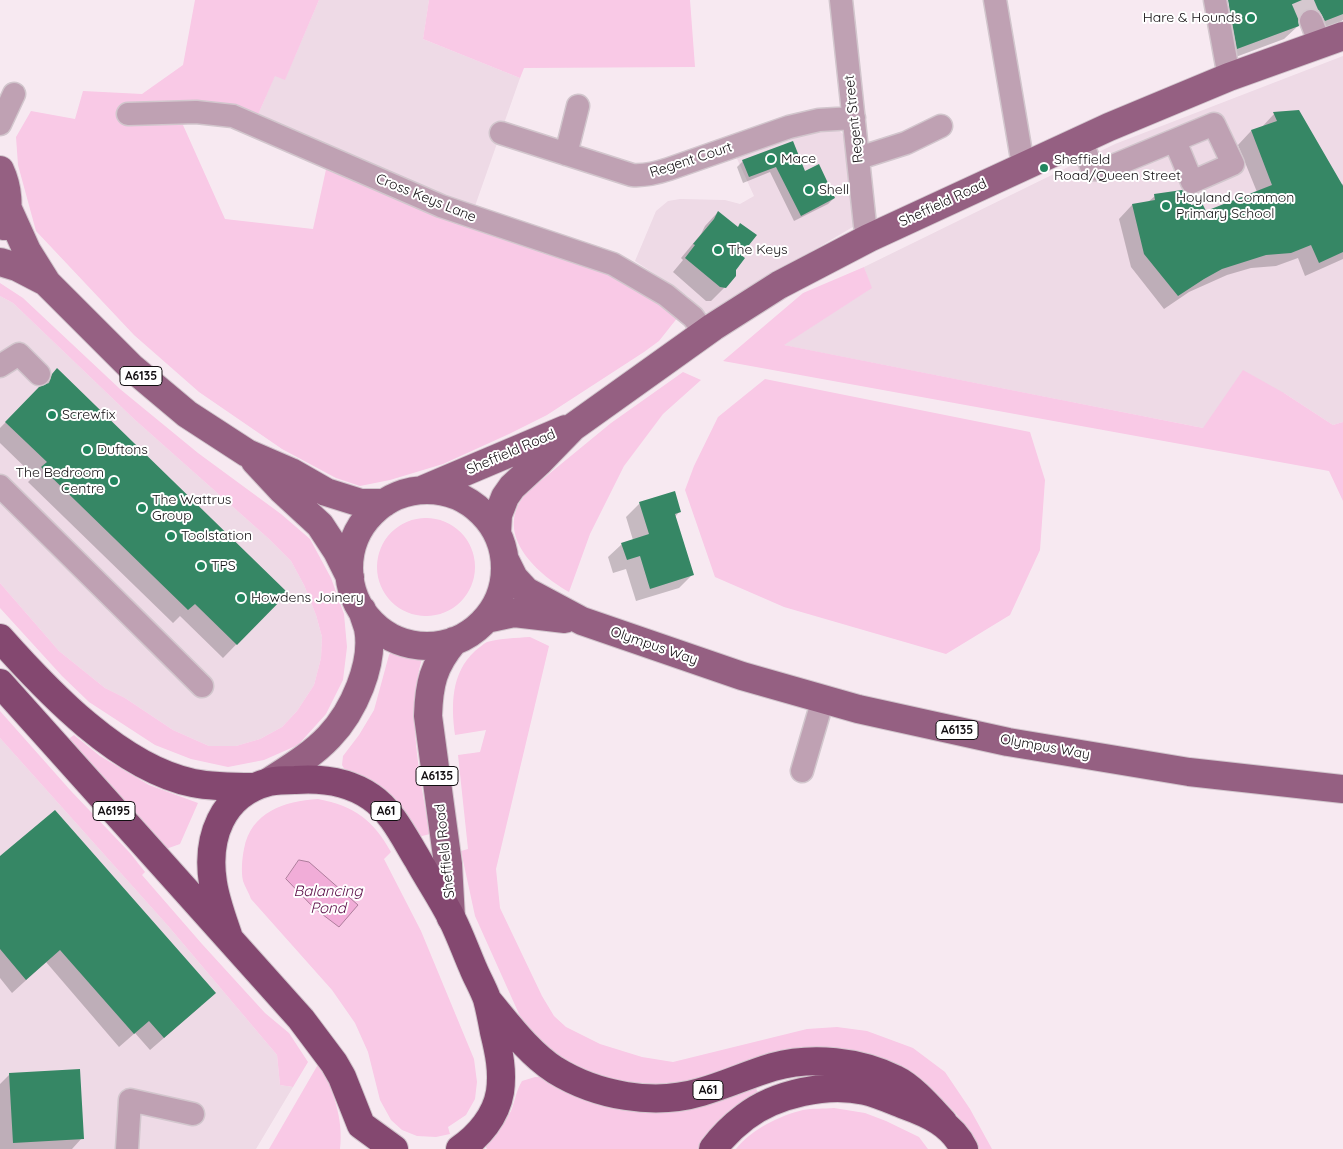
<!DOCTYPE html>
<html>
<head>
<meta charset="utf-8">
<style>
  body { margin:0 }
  canvas { display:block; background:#f7e9f1 }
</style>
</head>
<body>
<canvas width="1343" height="1149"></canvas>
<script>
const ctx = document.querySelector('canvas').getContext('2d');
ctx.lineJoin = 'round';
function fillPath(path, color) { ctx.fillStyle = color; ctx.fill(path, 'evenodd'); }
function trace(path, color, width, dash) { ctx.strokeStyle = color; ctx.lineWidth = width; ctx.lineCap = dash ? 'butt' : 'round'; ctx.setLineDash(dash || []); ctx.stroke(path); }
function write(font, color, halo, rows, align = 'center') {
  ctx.font = font + ' Quicksand,sans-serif'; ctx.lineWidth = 4; ctx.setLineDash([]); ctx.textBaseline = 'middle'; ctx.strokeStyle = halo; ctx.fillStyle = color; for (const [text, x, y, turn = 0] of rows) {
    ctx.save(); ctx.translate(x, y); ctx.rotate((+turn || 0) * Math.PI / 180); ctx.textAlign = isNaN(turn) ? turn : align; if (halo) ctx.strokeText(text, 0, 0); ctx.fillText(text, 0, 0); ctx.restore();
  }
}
const built = new Path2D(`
  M319 0H429L423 39 520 78 475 206 418 186 257 117 275 75 285 79Z
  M1343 56V422L1333 425 1284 393 1203 428 783 345 871 288 864 267 1115 144Z
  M836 128 845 136 856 225 708 313 698 311 693 306 689 297 635 261 656 211 668 201 680 199 725 200 740 204 754 196 734 152 777 136Z
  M0 296 13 303 134 419 269 539 291 561 304 585 316 615 322 637 321 658 314 685 297 711 282 727 260 739 236 746H209L173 730 125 698 105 688 59 651 0 583Z
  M0 738 169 927 277 1055 280 1085 293 1087 256 1149H0Z`);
const green = new Path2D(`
  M195 0H319L285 80 275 76 257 117 210 101 185 100 183 125 225 219 313 229 327 165 599 269 642 290 678 317 659 341 644 352 547 415 509 434 443 464 390 480 360 486 336 478 282 449 199 392 134 335 36 231 18 165 16 137 31 111 75 119 83 91 142 94 183 65Z
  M429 0H690L695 67 524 68 520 78 423 39Z
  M864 267 872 288 784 345 1203 428 1243 370 1284 393 1333 425 1343 422V501L1329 471 723 361 803 293Z
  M0 283 23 298 120 389 198 453 281 514 310 539 331 578 344 614 347 647 343 680 326 714 298 745 264 760 228 767 191 759 155 745 89 702 62 676 0 608V583L59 651 105 688 125 698 173 730 209 746H236L260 739 282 727 297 711 314 685 321 658 322 637 316 615 304 585 291 561 269 539 134 419 13 303 0 296Z
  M683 372 701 380 663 414 624 466 590 534 569 592C534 572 492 532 527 492L611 423Z
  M765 379 1030 432 1045 480 1040 550 1010 615 946 654 784 607 715 577 685 490 694 466 718 417Z
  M377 567a49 49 0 1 1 98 0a49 49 0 1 1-98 0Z
  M530 637 549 646 496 869 500 908 542 996 554 1016 566 1027 600 1044 642 1057 673 1062 807 1029 837 1027 867 1031 913 1048 945 1072 970 1109 992 1149H976C967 1117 937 1094 911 1076L738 1068 671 1086H650L606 1079 568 1063 546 1047 530 1034 519 1014 475 916 461 851 468 849 458 755 480 752 486 730 455 735C451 705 451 673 475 651 479 648 483 644 487 642 501 638 516 638 530 637Z
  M396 647 418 653 422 658C406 716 420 776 430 834L418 837 346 772 342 765 343 756 359 735 374 710 389 655 392 649Z
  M0 711 71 791 130 853 145 872 142 875 202 944 265 1013 289 1033 308 1062 293 1087 280 1085 277 1055 169 927 0 738Z
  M74 735 100 756 149 785 198 803 180 844 166 849 67 740Z
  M318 799C355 806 373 820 391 852L384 859 421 931 474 1059 477 1082 475 1099 466 1115 448 1127 450 1134 436 1137 417 1136 402 1130 391 1120 380 1100 368 1052 355 1023 332 990 251 899C249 893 245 887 243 881 241 871 242 859 244 849 251 812 284 801 318 799Z
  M320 1061C332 1089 344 1118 340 1149H269Z
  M535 1077H542L569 1092 754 1084 759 1095 700 1149H487L485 1146C494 1135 504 1124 511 1111 515 1101 516 1091 522 1081Z
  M834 1108 865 1113 886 1121 919 1137 928 1149H736C752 1129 779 1116 803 1110 812 1108 824 1109 834 1108Z`);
const water = new Path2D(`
  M299 860 309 862 358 905 339 927 314 908 286 879Z`);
const shadow = new Path2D(`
  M1245 0H1343V20L1340 22 1312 33 1306 23 1297 21 1298 26 1284 39 1225 61 1217 18 1230 5Z
  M1274 114 1341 185 1343 184V259L1305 276 1298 258 1276 266 1251 268 1227 275 1189 292 1164 309 1131 267 1119 219 1132 205 1148 202 1155 196 1205 212 1257 192 1238 145 1251 131 1261 128Z
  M792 142 804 173 834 198 828 204 794 221 770 172 743 183 737 167 743 161Z
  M718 212 739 255 734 270 725 287 711 301H706L673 272 683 260 681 258 701 234 705 226Z
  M57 370 286 593 223 658 180 616 173 623 28 482 34 476 0 443V428Z
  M640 503 680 511 675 517 693 574 679 588 636 601 626 569 613 573 608 557 622 544 633 540 626 517Z
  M0 858 201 1006 150 1050 135 1033 119 1047 46 962 12 993 0 978Z
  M10 1074 82 1138 72 1149H0V1084Z`);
const building = new Path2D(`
  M1228 0H1343V14L1325 21 1319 10 1312 8 1307 9 1300 13 1298 20 1299 26 1237 49Z
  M1299 110 1343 186V252L1319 263 1311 245 1291 253 1266 255 1222 269 1204 279 1178 296 1144 254 1132 204 1155 200 1154 194 1182 190 1189 195 1191 205 1202 203 1206 211 1272 185 1251 130 1277 121 1273 112Z
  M793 141 805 171 819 164 835 198 801 216 776 167 749 177 742 160Z
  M718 211 738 227 740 223 757 235 741 255 745 258 736 270V276L726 288 720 287 685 258 695 245 693 244 714 219Z
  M57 368 288 593 237 645 195 604 188 610 41 467 47 462 5 422 39 387 49 383 52 374Z
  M675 491 681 512 675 514 694 575 650 589 640 556 627 560 621 543 649 534 639 502Z
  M55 810 216 993 164 1038 149 1021 134 1034 60 950 26 980 0 949V856Z
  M80 1069 84 1139 13 1143 9 1073Z`);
const minorTunnel = new Path2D(`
  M1302 0 1311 21`);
const minor = new Path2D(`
  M841 0 865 225 869 238
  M995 0 1023 165
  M1215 0 1229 77
  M1311 21 1320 44
  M128 114 196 112 233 116 441 206 613 264 666 295 693 317 705 333
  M0 124 14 94
  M501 133 632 175C646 176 657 173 669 169L789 127 819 120 854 118
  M1081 139 1092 169 1103 170 1214 124 1233 164 1192 182 1175 141
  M566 154 578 106
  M859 158 906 143 941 126
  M0 366 19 354 39 374
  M0 486 202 686
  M802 771 823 699
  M127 1149 130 1100 193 1114`);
const major = new Path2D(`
  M0 170C8 187 10 208 4 226
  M8 209 27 251 47 283 131 367 187 414 247 453 291 472 326 492 361 503H384
  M0 262 17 267 46 282
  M255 461 282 490 320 525 337 551 350 577
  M422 490 566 429
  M349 568a78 78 0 1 1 156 0a78 78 0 1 1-156 0Z
  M497 533 498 515 505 497 512 487 539 462 573 427 713 327 779 285 869 238 1109 127 1229 77 1343 36
  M505 560 514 578 526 591 582 621 742 676 858 709 1008 742 1189 772 1343 789
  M486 619 514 613 565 619
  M270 781C290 768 312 755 329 737 353 712 375 664 368 628 366 622 364 616 362 610
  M451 918 448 864 428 716C429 684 433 666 454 641`);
const highway = new Path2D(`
  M0 638C48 692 120 768 193 783 213 787 234 787 254 787
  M0 683 301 1019 334 1063 342 1077 361 1125 394 1149
  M229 938C223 920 216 902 213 883 206 839 221 794 269 782 277 780 287 780 295 780 322 778 348 781 371 797 392 811 405 839 418 860 429 880 442 899 452 919 460 935 466 952 473 968 477 978 483 988 487 999 490 1010 492 1021 494 1032 499 1052 503 1071 500 1092 496 1116 479 1136 460 1149
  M489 1002C509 1026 529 1053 555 1070 597 1096 654 1106 701 1092 726 1085 749 1074 773 1067 812 1056 859 1061 895 1079 912 1087 930 1108 943 1122
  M713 1149C722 1137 733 1126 745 1117 775 1094 828 1082 865 1091 878 1094 891 1100 904 1105 929 1114 952 1124 964 1149`);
const markers = [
  [1251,18,5,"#22865f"],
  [771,159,5,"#22865f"],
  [1044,168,5,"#22865f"],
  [809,190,5,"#22865f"],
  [1166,206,5,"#22865f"],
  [718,250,5,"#22865f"],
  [52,415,5,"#22865f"],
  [87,450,5,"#22865f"],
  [114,481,5,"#22865f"],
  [142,508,5,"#22865f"],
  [171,536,5,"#22865f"],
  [201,566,5,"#22865f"],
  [241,598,5,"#22865f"]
];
const shields = [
  [141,376,42],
  [957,730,42],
  [437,776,42],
  [114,811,42],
  [386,811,30],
  [708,1090,30]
];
const shieldNames = [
  ["A6135",141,376],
  ["A6135",957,730],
  ["A6135",437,776],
  ["A6195",114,811],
  ["A61",386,811],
  ["A61",708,1090]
];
const poiNames = [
  ["Hare & Hounds",1241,18,"right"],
  ["Mace",781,159],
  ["Sheffield",1054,160],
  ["Road/Queen Street",1054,176],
  ["Shell",819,190],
  ["Hoyland Common",1176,198],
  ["Primary School",1176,214],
  ["The Keys",728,250],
  ["Screwfix",62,415],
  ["Duftons",97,450],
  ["The Bedroom",104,473,"right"],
  ["Centre",104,489,"right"],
  ["The Wattrus",152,500],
  ["Group",152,516],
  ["Toolstation",181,536],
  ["TPS",211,566],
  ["Howdens Joinery",251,598]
];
const streetNames = [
  ["Regent Street",854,119,-96],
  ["Regent Court",691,160,-18],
  ["Cross Keys Lane",426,198,22],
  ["Sheffield Road",943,203,-25],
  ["Sheffield Road",511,452,-23],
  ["Olympus Way",654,646,19],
  ["Olympus Way",1045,747,10],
  ["Sheffield Road",445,851,-96]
];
const waterNames = [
  ["Balancing",328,891],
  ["Pond",328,908]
];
fillPath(built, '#eedae6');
fillPath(green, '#f9c9e6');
fillPath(water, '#f1add8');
trace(water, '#ae7d9c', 1);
fillPath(shadow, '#0003');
fillPath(building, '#368765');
trace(minorTunnel, '#d5c8cf', 22, [22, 11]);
trace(minor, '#d2c6cd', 25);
trace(major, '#d2c6cd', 30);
trace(highway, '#d2c6cd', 30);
trace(minor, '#bfa1b3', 22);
trace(major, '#956082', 28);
trace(highway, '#844870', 28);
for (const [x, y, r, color] of markers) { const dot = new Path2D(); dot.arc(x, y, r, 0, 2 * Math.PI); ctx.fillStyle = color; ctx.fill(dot); trace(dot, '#fff', 2); }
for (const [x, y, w] of shields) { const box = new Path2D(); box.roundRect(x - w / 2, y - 9.5, w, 19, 4); ctx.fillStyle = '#fff'; ctx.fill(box); trace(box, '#120e11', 1); }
write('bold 12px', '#120e11', null, shieldNames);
write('14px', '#120e11', '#fff', poiNames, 'left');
write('14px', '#120e11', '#fff', streetNames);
write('italic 15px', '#5a0b46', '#fff', waterNames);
</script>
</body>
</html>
